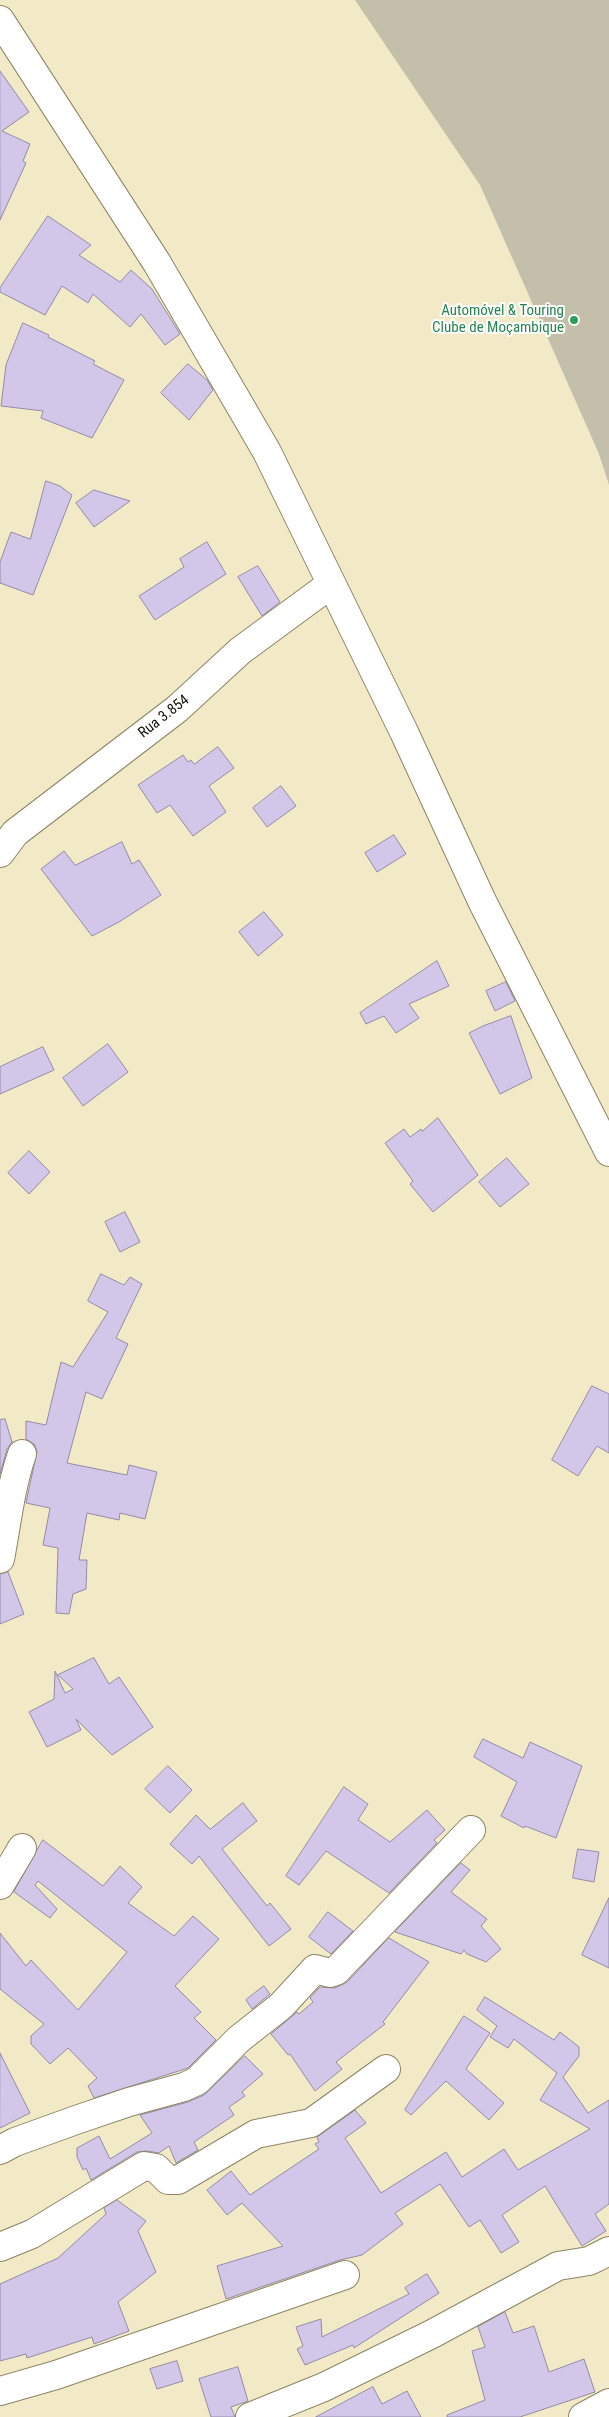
<!DOCTYPE html>
<html>
<head>
<meta charset="utf-8">
<style>
  body { margin:0 }
  canvas { display:block; background:#f2eac7 }
</style>
</head>
<body>
<canvas width="609" height="2417"></canvas>
<script>
const ctx = document.querySelector('canvas').getContext('2d');
ctx.lineJoin = 'round';
function fillPath(path, color) { ctx.fillStyle = color; ctx.fill(path, 'evenodd'); }
function trace(path, color, width, dash) { ctx.strokeStyle = color; ctx.lineWidth = width; ctx.lineCap = dash ? 'butt' : 'round'; ctx.setLineDash(dash || []); ctx.stroke(path); }
function write(font, color, halo, rows, align = 'center') {
  ctx.font = font + ' "Roboto Condensed",sans-serif'; ctx.lineWidth = 4; ctx.setLineDash([]); ctx.textBaseline = 'middle'; ctx.strokeStyle = halo; ctx.fillStyle = color; for (const [text, x, y, turn = 0] of rows) {
    ctx.save(); ctx.translate(x, y); ctx.rotate((+turn || 0) * Math.PI / 180); ctx.textAlign = isNaN(turn) ? turn : align; if (halo) ctx.strokeText(text, 0, 0); ctx.fillText(text, 0, 0); ctx.restore();
  }
}
const green = new Path2D(`
  M355 0H609V485L599 454 480 185Z`);
const building = new Path2D(`
  M0 71 29 112 2 131 30 144 23 161 26 163 0 220Z
  M48 216 91 245 79 255 120 282 131 270 152 289 180 334 165 345 141 314 130 327 93 294 88 303 62 286 45 315 0 292V288Z
  M23 323 49 335 48 337 95 361 93 364 124 380 92 438 41 418 43 411 1 406 6 365Z
  M188 364 207 380 213 390 189 420 161 393Z
  M46 481 60 486 72 495 33 595 0 583V562L11 532 30 539Z
  M94 490 130 501 94 527 76 503Z
  M207 542 226 574 155 620 139 596 184 567 180 559Z
  M258 566 280 602 262 616 238 577Z
  M218 747 234 768 209 786 226 812 193 836 170 805 157 813 138 785 183 755 188 762 191 760 194 764Z
  M281 786 296 806 267 827 253 808Z
  M394 835 406 854 377 872 365 853Z
  M122 842 132 864 139 860 161 895 119 922 92 936 41 869 64 851 75 865Z
  M264 912 283 935 258 956 239 932Z
  M437 961 449 986 409 1004 419 1018 396 1033 384 1016 366 1024 360 1013Z
  M506 982 515 1001 495 1011 486 991Z
  M511 1016 532 1078 500 1094 469 1033 483 1026Z
  M108 1044 128 1072 83 1106 63 1078Z
  M43 1047 54 1070 0 1094V1067Z
  M438 1118 478 1175 433 1212 410 1184 413 1181 385 1143 404 1129 410 1137 421 1129 422 1131Z
  M29 1151 50 1172 29 1194 8 1173Z
  M507 1158 529 1184 500 1207 479 1182Z
  M125 1212 140 1242 120 1252 105 1222Z
  M101 1274 124 1285 130 1277 142 1284 116 1338 128 1344 102 1399 86 1392 67 1463 127 1475 129 1465 157 1472 145 1519 120 1513 119 1520 87 1513 79 1560H87L86 1589 73 1594 69 1614 56 1613 58 1548 43 1545 50 1508 26 1503 37 1451 34 1444 26 1439V1421L46 1425 61 1362 73 1367 108 1312 88 1301Z
  M592 1386 609 1394V1453L597 1446 578 1476 552 1460Z
  M5 1419 12 1442 7 1449 0 1474V1420Z
  M8 1572 24 1614 0 1624V1574Z
  M94 1658 109 1684 119 1677 153 1727 112 1755 76 1719 81 1730 47 1747 29 1712 54 1699 55 1671 65 1693 73 1689 58 1675Z
  M483 1739 523 1758 530 1742 582 1766 556 1838 525 1826 524 1828 501 1816 517 1782 474 1757Z
  M168 1766 192 1790 170 1813 145 1789Z
  M344 1787 368 1804 358 1820 390 1842 427 1810 445 1830 434 1840 437 1843 389 1893 326 1851 299 1885 286 1876Z
  M243 1803 257 1821 222 1849 267 1906 270 1903 291 1929 269 1946 199 1856 192 1864 170 1844 196 1815 210 1829Z
  M43 1840 103 1886 120 1866 142 1887 128 1903 174 1936 193 1916 219 1939 175 1986 201 2012 194 2018 216 2040 188 2068 94 2098 88 2086 97 2078 68 2048 50 2064 31 2044V2036L44 2024 0 1989V1933L26 1966 31 1960 78 2010 127 1952 38 1881 35 1885 57 1909 50 1918 14 1892Z
  M578 1849 599 1852 594 1882 573 1878Z
  M461 1863 470 1870 451 1892 487 1919 481 1926 501 1949 486 1962 467 1954 464 1950 461 1954 395 1932Z
  M609 1898V1968L582 1955Z
  M328 1912 353 1931 331 1954 309 1937Z
  M389 1938 429 1962 383 2022 385 2024 336 2062 342 2069 315 2091 290 2054 288 2055 271 2034 297 2012 299 2014 313 2002 310 1998 320 1987 335 1988 347 1982Z
  M264 1986 270 1994 252 2009 246 2000Z
  M485 1997 554 2040 560 2032 579 2047V2056L563 2077 588 2113 609 2100V2204L595 2214 606 2231 582 2246 545 2186 502 2215 519 2242 501 2253 480 2220 469 2227 440 2184 395 2213 403 2224 362 2255 340 2260 226 2299 217 2266 283 2246 242 2203 227 2215 207 2190 231 2171 250 2195 319 2149 315 2144 319 2142 317 2137 355 2110 366 2123 345 2138 381 2193 446 2152 462 2177 504 2149 518 2170 590 2129 540 2100 557 2073 514 2039 508 2048 490 2037 497 2026 477 2010Z
  M464 2016 490 2033 466 2069 504 2103 489 2120 446 2081 411 2115 405 2110Z
  M0 2053 30 2113 0 2128Z
  M245 2056 263 2074 242 2092 245 2096 229 2107 234 2115 194 2142 198 2150 176 2163 169 2146 159 2153 147 2151 137 2152 91 2180 86 2168 83 2170 77 2157V2148L99 2136 110 2159 152 2133 140 2115 188 2102 204 2095Z
  M117 2200 146 2221 138 2231 156 2272 118 2302 129 2331 94 2344 92 2337 27 2358 26 2354 0 2361V2284L58 2258 106 2214 104 2208Z
  M427 2274 439 2293 354 2348 353 2345 305 2365 297 2349 303 2346 296 2327 321 2319 322 2337 409 2294 405 2288Z
  M505 2312 513 2333 534 2326 549 2372 584 2359 595 2392 520 2417H447V2415L485 2400 472 2351 485 2347 478 2327Z
  M177 2361 183 2381 157 2389 150 2369Z
  M238 2367 248 2401 231 2407 235 2417H211L199 2379Z
  M373 2387 382 2404 407 2391 421 2417H316Z`);
const minor = new Path2D(`
  M0 20 157 263 267 452 404 732 482 901 609 1152
  M0 853 15 833 177 709 240 651 331 584
  M0 1559C7 1523 10 1489 22 1454
  M0 1885 22 1848
  M0 2150 15 2142 76 2120 129 2102 184 2087 197 2081 239 2039 281 2006 315 1969 330 1973 336 1971 471 1830
  M0 2247 32 2234 144 2166 156 2168 168 2180H178L256 2134 311 2123 386 2069
  M0 2391 56 2375 345 2275
  M250 2417 324 2387 432 2334 558 2266 589 2261 609 2251
  M583 2417 609 2403`);
const markers = [
  [574,320,5,"#2e9e5b"]
];
const leisureNames = [
  ["Automóvel & Touring",564,311],
  ["Clube de Moçambique",564,328]
];
const streetNames = [
  ["Rua 3.854",164,717,-38]
];
fillPath(green, '#c4bfaa');
fillPath(building, '#d2c7e8');
trace(building, '#948aa8', 1);
trace(minor, '#8c8464', 30);
trace(minor, '#fff', 28);
for (const [x, y, r, color] of markers) { const dot = new Path2D(); dot.arc(x, y, r, 0, 2 * Math.PI); ctx.fillStyle = color; ctx.fill(dot); trace(dot, '#fff', 2); }
write('15px', '#27864d', '#fff', leisureNames, 'right');
write('15px', '#171408', '#fff', streetNames);
</script>
</body>
</html>
